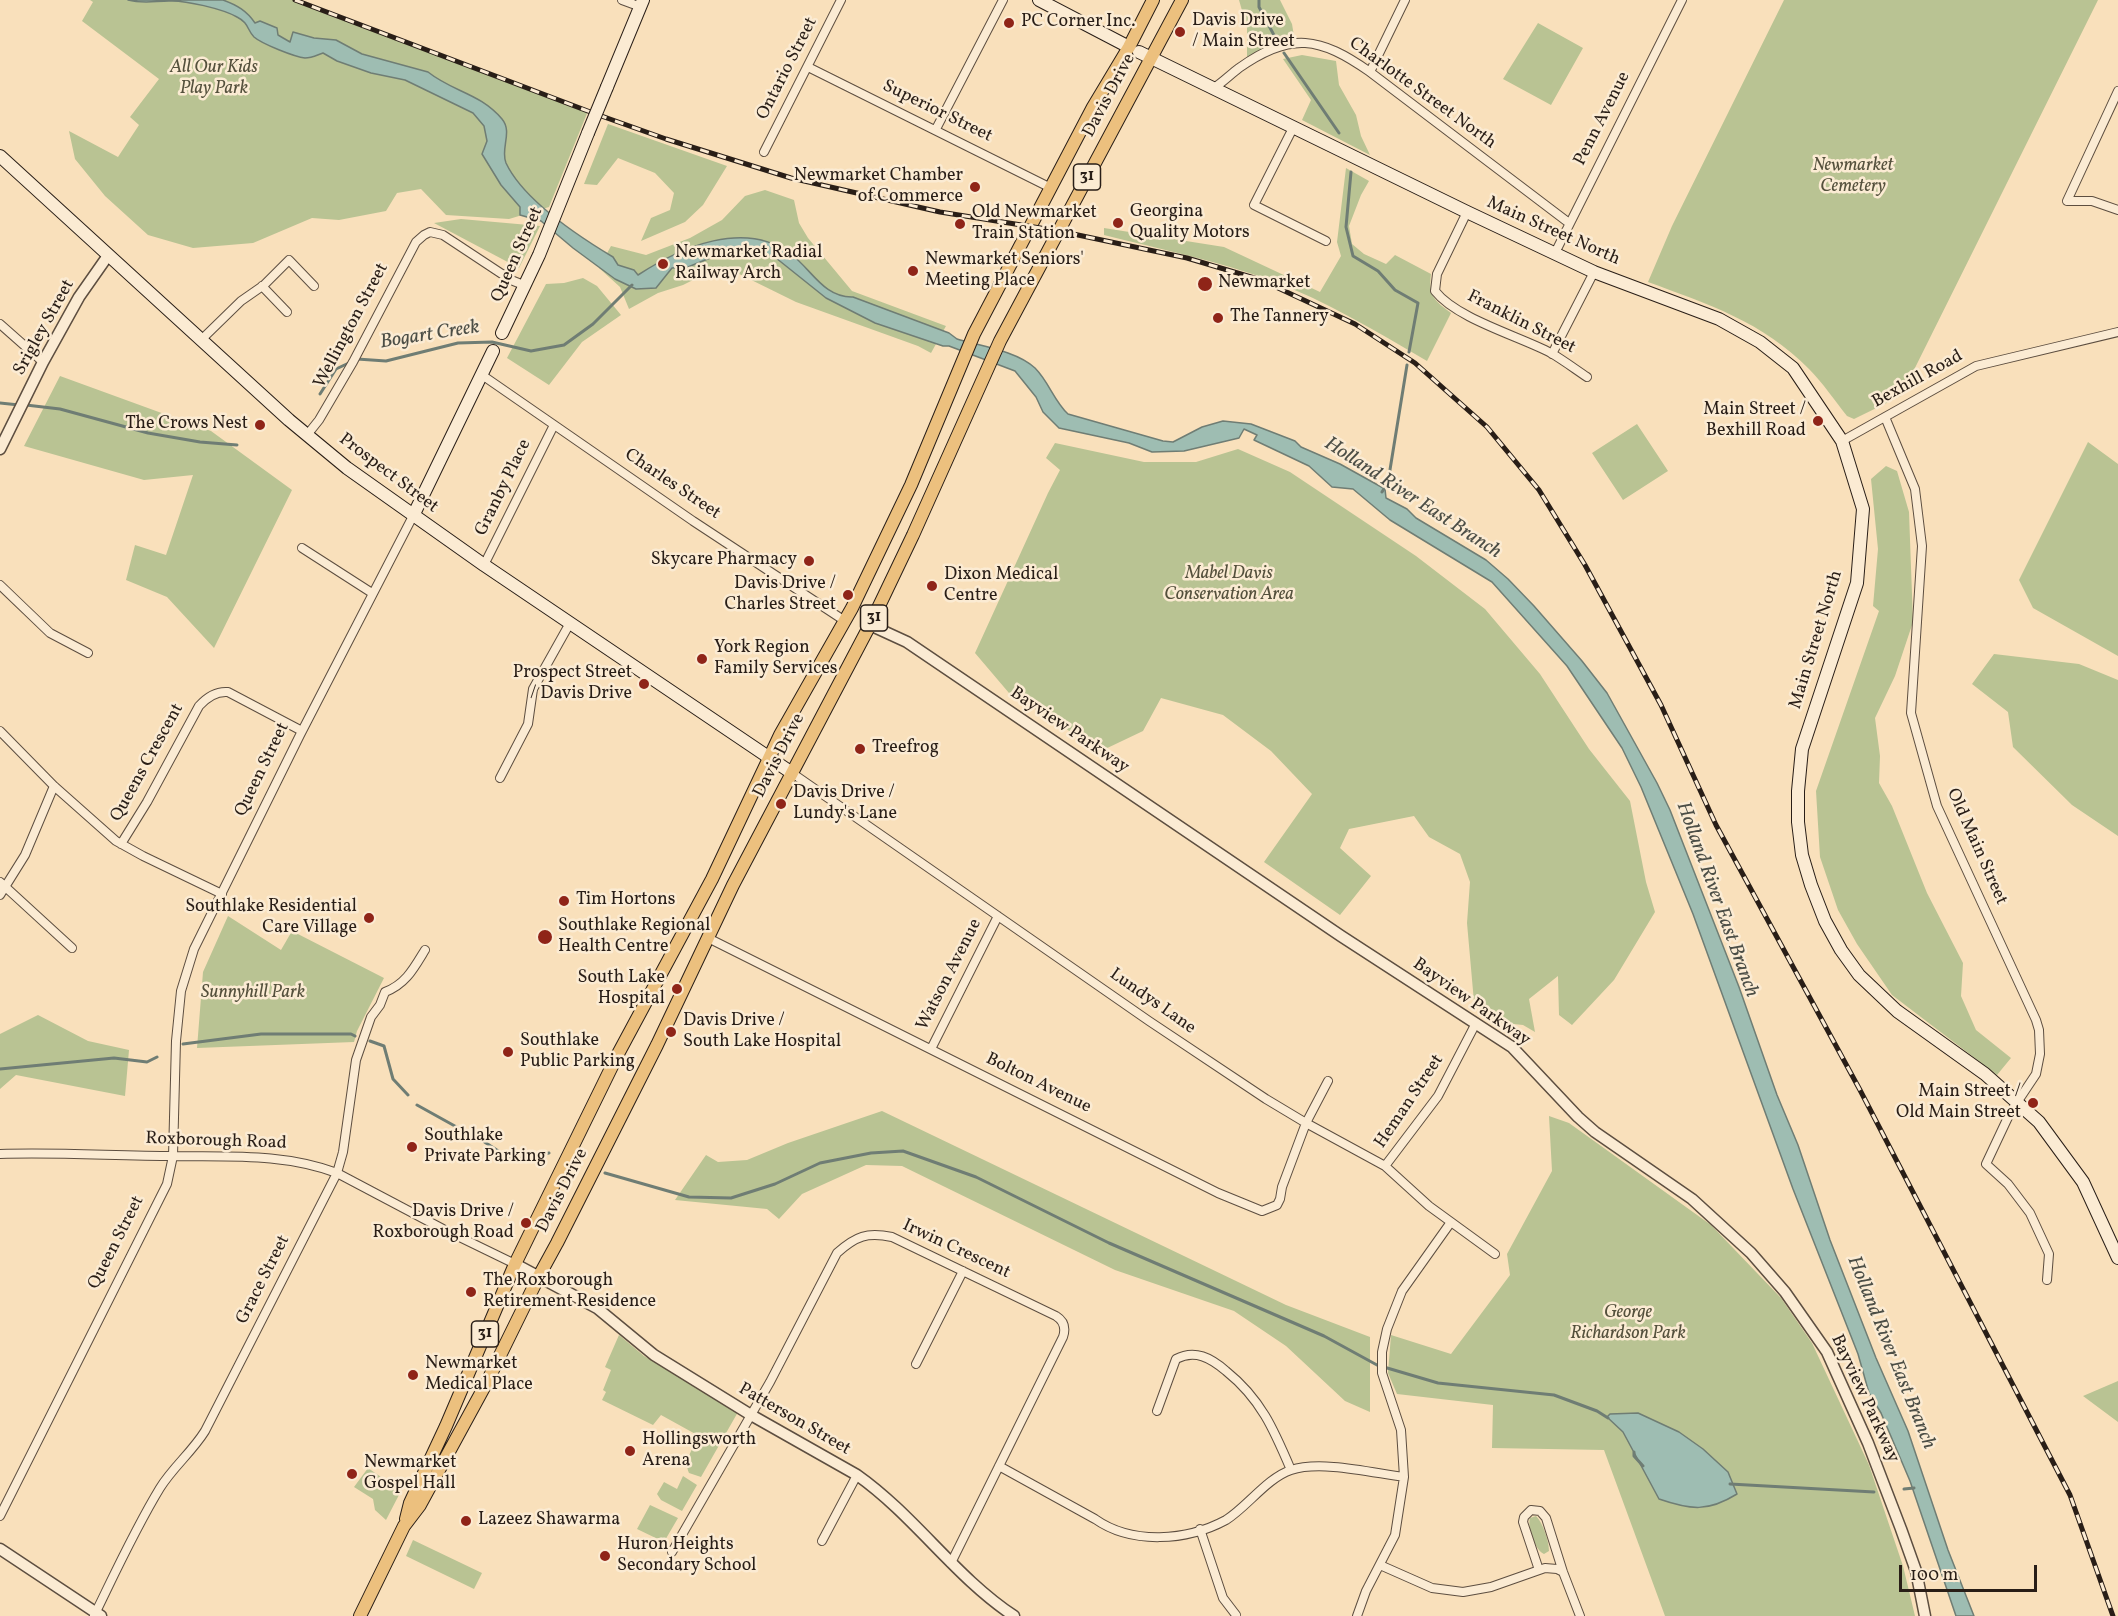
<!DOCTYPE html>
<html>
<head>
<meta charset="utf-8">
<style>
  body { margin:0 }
  #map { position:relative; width:2118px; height:1616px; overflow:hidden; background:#f9e0bb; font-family:Vollkorn,serif }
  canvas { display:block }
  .scale { position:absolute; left:1899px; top:1565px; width:138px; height:27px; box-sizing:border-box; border:3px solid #291e17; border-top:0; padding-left:8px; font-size:18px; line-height:21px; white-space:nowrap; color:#291e17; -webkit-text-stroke:4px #fbebd3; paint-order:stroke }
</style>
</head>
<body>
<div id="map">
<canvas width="2118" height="1616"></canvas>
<div class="scale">100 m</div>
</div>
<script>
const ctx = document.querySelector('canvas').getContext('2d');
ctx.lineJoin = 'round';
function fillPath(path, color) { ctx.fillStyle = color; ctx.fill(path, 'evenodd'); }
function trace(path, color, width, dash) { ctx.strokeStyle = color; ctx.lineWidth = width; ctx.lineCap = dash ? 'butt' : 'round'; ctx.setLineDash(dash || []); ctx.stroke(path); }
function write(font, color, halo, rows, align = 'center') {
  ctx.font = font + ' Vollkorn,serif'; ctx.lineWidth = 5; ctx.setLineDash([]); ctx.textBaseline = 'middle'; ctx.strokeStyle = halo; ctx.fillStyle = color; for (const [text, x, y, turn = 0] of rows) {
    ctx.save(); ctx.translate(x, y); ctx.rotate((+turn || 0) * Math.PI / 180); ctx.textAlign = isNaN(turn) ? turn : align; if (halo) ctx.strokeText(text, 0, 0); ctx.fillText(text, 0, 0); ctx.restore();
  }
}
const green = new Path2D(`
  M90 0H294L588 111 549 207 509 219 446 215 421 189 397 193 386 211 339 220 312 218 253 243 193 248 148 235 105 196 75 159 69 131 118 157 139 125 130 117 159 79 82 21 93 2Z
  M1239 0H1280L1292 24 1294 36 1247 57V28Z
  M1784 0H2098L1901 396 1854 419 1847 416C1835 401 1823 383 1809 369 1763 322 1708 304 1648 282L1672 226Z
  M1538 23 1583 48 1551 105 1503 79Z
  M1302 55 1336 61 1339 85 1356 115 1361 136 1370 155 1302 120 1311 100 1283 59Z
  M608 124 727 166 703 205 685 222 641 241 651 218 670 210 674 193 655 173 618 158 597 185 584 184Z
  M1346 168 1369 181 1361 195 1349 226 1352 244 1364 254 1386 264 1395 255 1431 274C1428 296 1435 301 1451 313L1427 361C1377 332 1327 301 1272 281 1218 261 1160 249 1104 235V228L1224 247 1320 292 1341 256 1337 242Z
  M765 190 794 200 799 223 808 238 852 291 946 326 931 353 918 346 796 302 727 268 707 273 683 285 658 293 629 309 620 287 599 268 611 246 646 255 690 238 722 220 745 196Z
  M461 219 540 226 519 268 434 223Z
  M583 278 597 286 621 315 582 342 549 385 507 358 546 284 564 283Z
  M60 376 211 431 292 490 214 648 167 597 126 580 135 545 166 555 193 475 144 480 24 446Z
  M1637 424 1668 471 1623 500 1592 453Z
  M2088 442 2118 464V656L2033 608 2019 580Z
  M1055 443 1144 462H1196L1238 449 1290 472 1416 556 1485 609 1540 674 1589 749 1630 801 1646 882 1655 912 1614 980 1572 1025 1559 1015 1558 976 1529 999 1535 1032 1523 1025 1494 1022 1474 1002 1467 923 1470 882 1460 854 1429 837 1414 816 1349 829 1340 848 1371 876 1340 915 1264 862 1312 794 1271 751 1223 715 1161 698 1143 731 1101 751 1009 693 975 653 1048 493 1060 470 1046 458Z
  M1886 466 1897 471 1909 512 1913 622 1895 676 1875 718 1880 756 1879 783 1892 806 1927 893 1963 963 1961 996 1976 1030 2011 1058 1997 1075 1892 995 1857 944 1838 910 1820 857 1816 791 1879 611 1873 606 1878 549 1871 479Z
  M1994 654 2079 664 2118 680V836L2072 805 2013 747 2008 712 1972 684Z
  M228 916 281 950 292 931 384 978 357 1031 354 1042 197 1048 203 972Z
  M38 1015 88 1041 129 1050 125 1096 16 1075 0 1089V1034Z
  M882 1111 1286 1305 1370 1337V1412L1345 1401 1286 1346 1234 1311 1115 1270 902 1166 866 1165 802 1194 779 1219 767 1209 675 1200 706 1155 718 1162 747 1160 788 1143Z
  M1549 1116 1569 1123 1711 1225 1781 1298 1812 1343 1869 1465 1903 1566 1915 1616H1665L1604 1450 1492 1448 1493 1405 1397 1394 1388 1373 1391 1335 1451 1354 1510 1275 1507 1254 1552 1171Z
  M619 1335 644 1356 738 1412 701 1477 689 1473C683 1460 694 1447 699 1436L661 1415 653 1425 602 1400 606 1392 603 1390 611 1370 605 1367Z
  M2118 1381V1422L2083 1396Z
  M368 1468 401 1491 386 1520 375 1510 373 1499 354 1487Z
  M683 1476 697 1485 682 1511 661 1500 657 1494 664 1482 677 1489Z
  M650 1505 678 1518 664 1542 637 1529Z
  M1536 1516C1543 1523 1549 1541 1549 1551L1544 1554C1535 1550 1527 1527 1530 1518Z
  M413 1540 482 1573 474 1589 406 1556Z`);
const water = new Path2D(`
  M128 0H223C237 5 247 11 255 23L260 21 277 28 278 35 290 42 293 32 314 38 336 40 362 54 428 72C453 92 480 93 502 119 513 132 500 149 506 163 524 201 578 236 613 257L618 265 634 270 638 275C681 247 745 219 791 254 812 270 824 298 853 297L949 333 957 339C981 346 1017 351 1035 368 1049 382 1054 401 1068 414L1163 441 1173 442 1202 427 1223 421 1251 424 1295 441 1301 447 1340 464 1385 489 1386 498 1407 509 1416 518 1486 560 1508 579 1534 606 1582 661 1607 693 1657 783 1670 810 1739 987 1777 1095 1798 1145 1830 1240 1876 1358 1908 1431 1948 1550 1974 1616H1956L1910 1481 1881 1413 1869 1393 1858 1354 1793 1189 1693 914 1641 787 1622 748 1567 666 1492 582 1390 520 1353 489 1332 487 1309 466 1254 440 1257 435 1244 429 1239 438 1184 451 1152 452 1129 443 1059 428 1043 412 1036 397 1015 371 949 346H943L875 323 826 298 776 258 751 250 715 256 688 267 672 268 656 288 636 289 615 279 573 248 541 221 520 215V207L501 185 482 154 487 141 484 126 473 113 405 80 371 73 337 61 323 53C317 55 312 58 305 58 295 57 262 44 254 37 247 30 249 23 237 17 223 9 185 0 169 1 155 1 143 4 128 0Z
  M1638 1413 1679 1432 1703 1449 1728 1472 1737 1494C1708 1512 1691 1510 1659 1499L1623 1432 1607 1417 1610 1414Z`);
const stream = new Path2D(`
  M1259 0V7L1276 39
  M1284 53 1339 133
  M1351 172 1346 227 1353 256 1378 271 1395 290 1418 303 1409 352
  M357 359 386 361 458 343 492 342 531 351 564 345 593 324 632 285
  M320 394 336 369 351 362
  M0 403 19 405
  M26 405 60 409 148 433 200 442 237 445
  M1382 492 1388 482 1407 365
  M370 1041 384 1046 393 1079 408 1095
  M183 1044 261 1034H351L355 1036
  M0 1069 114 1058 147 1062 157 1057
  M417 1105 471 1135
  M483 1141 512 1160 549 1153
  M605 1173 689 1197 731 1198 775 1184 820 1163 871 1153 903 1151 976 1177 1109 1243 1324 1336 1377 1365 1438 1383 1554 1395 1597 1411 1608 1418
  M1634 1452V1456L1643 1466
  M1730 1484 1874 1492
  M1904 1489 1914 1488`);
const minor = new Path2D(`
  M622 0 641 7
  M808 67 1051 188
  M1370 72 1405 0
  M1214 88C1223 82 1231 74 1239 68 1291 31 1320 37 1370 72L1569 223
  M2118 91 2067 201H2092L2118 210
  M1294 126 1254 205 1326 241
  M936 129 1003 0
  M764 152 841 0
  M1467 212 1437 274 1435 291C1457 319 1519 336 1551 353 1563 360 1575 369 1587 377
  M1555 253 1682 0
  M262 286 287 312
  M0 324 43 362
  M201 340 241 301 264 285 289 260 314 286
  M1552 354 1594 272
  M482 375 693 521 845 621
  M1885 417 1915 489 1922 546 1911 713 1937 806 2036 1020 2039 1030 2040 1054 2036 1074 2010 1113 1986 1164 2008 1184 2030 1213 2049 1254 2047 1280
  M307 435 319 420 353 362 416 242 424 235 430 232 443 235 511 280 526 286
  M1842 441 1976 366 2118 332
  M302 548 372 593
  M484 565 554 425
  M0 585 50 633 88 653
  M0 731 54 786 116 841 143 856 222 894
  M792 773 1149 1021 1266 1099 1306 1123 1385 1166 1429 1206 1495 1254
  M500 778 528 724 533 689 570 623
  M121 844 147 802 199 706C207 697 216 691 228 692L302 731
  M0 882 72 948
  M0 895 25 855 54 786
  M708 938 1218 1193 1262 1211 1277 1205 1280 1199 1282 1187 1306 1123 1328 1081
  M931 1049 998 916
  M0 1154C58 1152 116 1156 174 1156 230 1157 284 1153 337 1173L443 1229 515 1264
  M1385 1166 1438 1096 1476 1023
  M916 1364 963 1271
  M1157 1411 1176 1359C1195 1349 1211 1358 1226 1371 1261 1399 1274 1430 1291 1470
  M999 1466 1095 1519C1132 1545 1187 1541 1226 1520 1247 1507 1267 1478 1291 1470 1321 1460 1373 1473 1404 1477
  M0 1516 167 1184 173 1156 176 1041 181 991 194 949 300 735 413 516
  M1200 1529 1223 1598 1236 1615
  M822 1541 857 1475
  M672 1552 770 1382 837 1253C856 1236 867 1232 892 1237L1056 1316C1064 1321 1066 1328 1063 1337L951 1563
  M1380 1565 1432 1588 1463 1592 1491 1587 1545 1568 1557 1569 1563 1572
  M1539 1570 1523 1522 1524 1517 1531 1510 1540 1511 1546 1518 1563 1572 1580 1616
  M94 1616C115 1573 135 1529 160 1488 173 1467 192 1452 205 1431L337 1173 343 1152 356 1060 371 1017 380 1005 385 992C406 984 414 968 425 950
  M1357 1616 1366 1591 1395 1535 1404 1477 1401 1430 1382 1373V1352L1387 1329 1402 1291 1451 1222`);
const tertiary = new Path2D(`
  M0 449 43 362 79 297 107 257
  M870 625 907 642 1341 936 1512 1047 1578 1117 1595 1132 1692 1199 1751 1253 1785 1292 1827 1352 1868 1443 1901 1529 1916 1571 1925 1616
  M515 1264 597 1308 654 1355 751 1415 857 1475C915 1516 955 1577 1014 1616
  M0 1549 101 1616`);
const secondary = new Path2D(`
  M1039 0 1129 47
  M1139 52 1467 212 1594 272 1719 319 1760 342 1793 368 1842 441 1863 509 1857 583 1802 749 1798 791V822L1802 855 1811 885 1825 921 1841 950 1859 975 1897 1011 1985 1074 2039 1122 2083 1182 2118 1258
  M607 87 643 0
  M0 156 289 420 347 468 484 565 792 773
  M502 333 539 255 588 133
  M413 516 493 351`);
const primary = new Path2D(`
  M406 1519 410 1503 446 1426 515 1264 618 1054 712 879 780 735 852 608 911 485 974 334 1093 107 1129 47 1153 0
  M360 1616 404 1526 420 1505 487 1382 539 1276 557 1243 657 1045 733 885 870 625 913 535 1000 341 1182 0`);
const rail = new Path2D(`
  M295 0 593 113 666 139 791 178 940 212 1059 231 1187 258 1261 280 1355 324 1415 363 1487 427 1539 490 1585 565 1661 705 1716 825 1860 1090 2070 1495 2113 1616`);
const secondaryBridge = new Path2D(`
  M588 133 607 87`);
const markers = [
  [1009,23,6,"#8f2418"],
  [1180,32,6,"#8f2418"],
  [975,187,6,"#8f2418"],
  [1118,223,6,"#8f2418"],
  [960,224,6,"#8f2418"],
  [663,264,6,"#8f2418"],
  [913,271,6,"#8f2418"],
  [1205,284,8,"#8f2418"],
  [1218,318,6,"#8f2418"],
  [1818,421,6,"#8f2418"],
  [260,425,6,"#8f2418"],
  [809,561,6,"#8f2418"],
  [932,586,6,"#8f2418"],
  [848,595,6,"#8f2418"],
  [702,659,6,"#8f2418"],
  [644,684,6,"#8f2418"],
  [860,749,6,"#8f2418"],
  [781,804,6,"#8f2418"],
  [564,901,6,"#8f2418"],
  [369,918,6,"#8f2418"],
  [545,937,8,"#8f2418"],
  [677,989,6,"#8f2418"],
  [671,1032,6,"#8f2418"],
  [508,1052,6,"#8f2418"],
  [2033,1103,6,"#8f2418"],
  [412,1147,6,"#8f2418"],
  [526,1223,6,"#8f2418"],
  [471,1292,6,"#8f2418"],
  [413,1375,6,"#8f2418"],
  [630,1451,6,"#8f2418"],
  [352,1474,6,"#8f2418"],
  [466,1521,6,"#8f2418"],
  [605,1556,6,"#8f2418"]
];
const shields = [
  [1087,177,27],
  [874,618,27],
  [485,1334,27]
];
const shieldNames = [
  ["31",1087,177],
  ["31",874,618],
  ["31",485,1334]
];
const poiNames = [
  ["Davis Drive",1192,22],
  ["/ Main Street",1192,43],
  ["PC Corner Inc.",1021,23],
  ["Newmarket Chamber",963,177,"right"],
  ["of Commerce",963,198,"right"],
  ["Georgina",1130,213],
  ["Quality Motors",1130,234],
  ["Old Newmarket",972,214],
  ["Train Station",972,235],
  ["Newmarket Radial",675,254],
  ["Railway Arch",675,275],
  ["Newmarket Seniors'",925,261],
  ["Meeting Place",925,282],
  ["Newmarket",1218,284],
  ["The Tannery",1230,318],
  ["Main Street /",1806,411,"right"],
  ["Bexhill Road",1806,432,"right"],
  ["The Crows Nest",248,425,"right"],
  ["Skycare Pharmacy",797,561,"right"],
  ["Dixon Medical",944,576],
  ["Centre",944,597],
  ["Davis Drive /",836,585,"right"],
  ["Charles Street",836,606,"right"],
  ["York Region",714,649],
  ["Family Services",714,670],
  ["Prospect Street",632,674,"right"],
  ["/ Davis Drive",632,695,"right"],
  ["Treefrog",872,749],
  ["Davis Drive /",793,794],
  ["Lundy's Lane",793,815],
  ["Tim Hortons",576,901],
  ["Southlake Residential",357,908,"right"],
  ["Care Village",357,929,"right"],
  ["Southlake Regional",558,927],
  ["Health Centre",558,948],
  ["South Lake",665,979,"right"],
  ["Hospital",665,1000,"right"],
  ["Davis Drive /",683,1022],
  ["South Lake Hospital",683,1043],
  ["Southlake",520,1042],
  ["Public Parking",520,1063],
  ["Main Street /",2021,1093,"right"],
  ["Old Main Street",2021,1114,"right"],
  ["Southlake",424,1137],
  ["Private Parking",424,1158],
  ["Davis Drive /",514,1213,"right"],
  ["Roxborough Road",514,1234,"right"],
  ["The Roxborough",483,1282],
  ["Retirement Residence",483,1303],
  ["Newmarket",425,1365],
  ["Medical Place",425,1386],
  ["Hollingsworth",642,1441],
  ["Arena",642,1462],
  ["Newmarket",364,1464],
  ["Gospel Hall",364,1485],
  ["Lazeez Shawarma",478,1521],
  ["Huron Heights",617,1546],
  ["Secondary School",617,1567]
];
const parkNames = [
  ["All Our Kids",214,69],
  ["Play Park",214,90],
  ["Newmarket",1853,167],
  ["Cemetery",1853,188],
  ["Mabel Davis",1229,575],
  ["Conservation Area",1229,596],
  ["Sunnyhill Park",253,994],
  ["George",1628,1314],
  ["Richardson Park",1628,1335]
];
const streetNames = [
  ["Ontario Street",788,69,-63],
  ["Charlotte Street North",1422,94,36],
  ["Davis Drive",1110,96,-62],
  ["Superior Street",937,112,26],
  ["Penn Avenue",1603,119,-63],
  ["Main Street North",1553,232,24],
  ["Queen Street",518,255,-66],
  ["Franklin Street",1521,323,27],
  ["Wellington Street",352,326,-62],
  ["Srigley Street",45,328,-61],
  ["Bexhill Road",1918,380,-29],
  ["Prospect Street",388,474,37],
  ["Charles Street",672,485,34],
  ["Granby Place",504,488,-64],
  ["Main Street North",1817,640,-73],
  ["Bayview Parkway",1069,731,34],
  ["Davis Drive",780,756,-63],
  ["Queens Crescent",148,763,-61],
  ["Queen Street",263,770,-64],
  ["Old Main Street",1976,847,66],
  ["Watson Avenue",950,975,-63],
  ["Lundys Lane",1152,1002,35],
  ["Bayview Parkway",1471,1003,35],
  ["Bolton Avenue",1038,1084,26],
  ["Heman Street",1410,1102,-56],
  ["Roxborough Road",216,1142,2],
  ["Davis Drive",563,1191,-63],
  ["Queen Street",117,1243,-63],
  ["Irwin Crescent",956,1250,25],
  ["Grace Street",264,1280,-63],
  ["Bayview Parkway",1864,1399,65],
  ["Patterson Street",794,1420,30]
];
const waterNames = [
  ["Bogart Creek",430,336,-9],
  ["Holland River East Branch",1412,499,33],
  ["Holland River East Branch",1716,900,70],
  ["Holland River East Branch",1890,1353,68]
];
fillPath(green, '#b9c393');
fillPath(water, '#9ebdb2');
trace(water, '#6f7d74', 1.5);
trace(stream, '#6f7d74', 3);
trace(minor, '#5d4e40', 10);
trace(tertiary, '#5d4e40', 13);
trace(secondary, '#291e17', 14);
trace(primary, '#291e17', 14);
trace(minor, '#fbebd3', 8);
trace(tertiary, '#fbebd3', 10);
trace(secondary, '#fbebd3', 12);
trace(primary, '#ecc07e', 12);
trace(rail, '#291e17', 5);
trace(rail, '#fbebd3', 3, [9]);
trace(secondaryBridge, '#291e17', 14, []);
trace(secondaryBridge, '#fbebd3', 12);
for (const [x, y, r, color] of markers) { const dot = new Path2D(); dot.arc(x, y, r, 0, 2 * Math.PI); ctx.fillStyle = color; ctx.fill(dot); trace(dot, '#fbebd3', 2); }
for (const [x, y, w] of shields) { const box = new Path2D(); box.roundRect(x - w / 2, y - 13, w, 26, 4.5); ctx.fillStyle = '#fbebd3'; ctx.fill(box); trace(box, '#291e17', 1.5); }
write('bold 16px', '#291e17', null, shieldNames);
write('18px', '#291e17', '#fbebd3', poiNames, 'left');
write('italic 18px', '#54503c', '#fbebd3', parkNames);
write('18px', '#291e17', '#fbebd3', streetNames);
write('italic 20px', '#4c4e46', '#fbebd3', waterNames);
</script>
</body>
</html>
